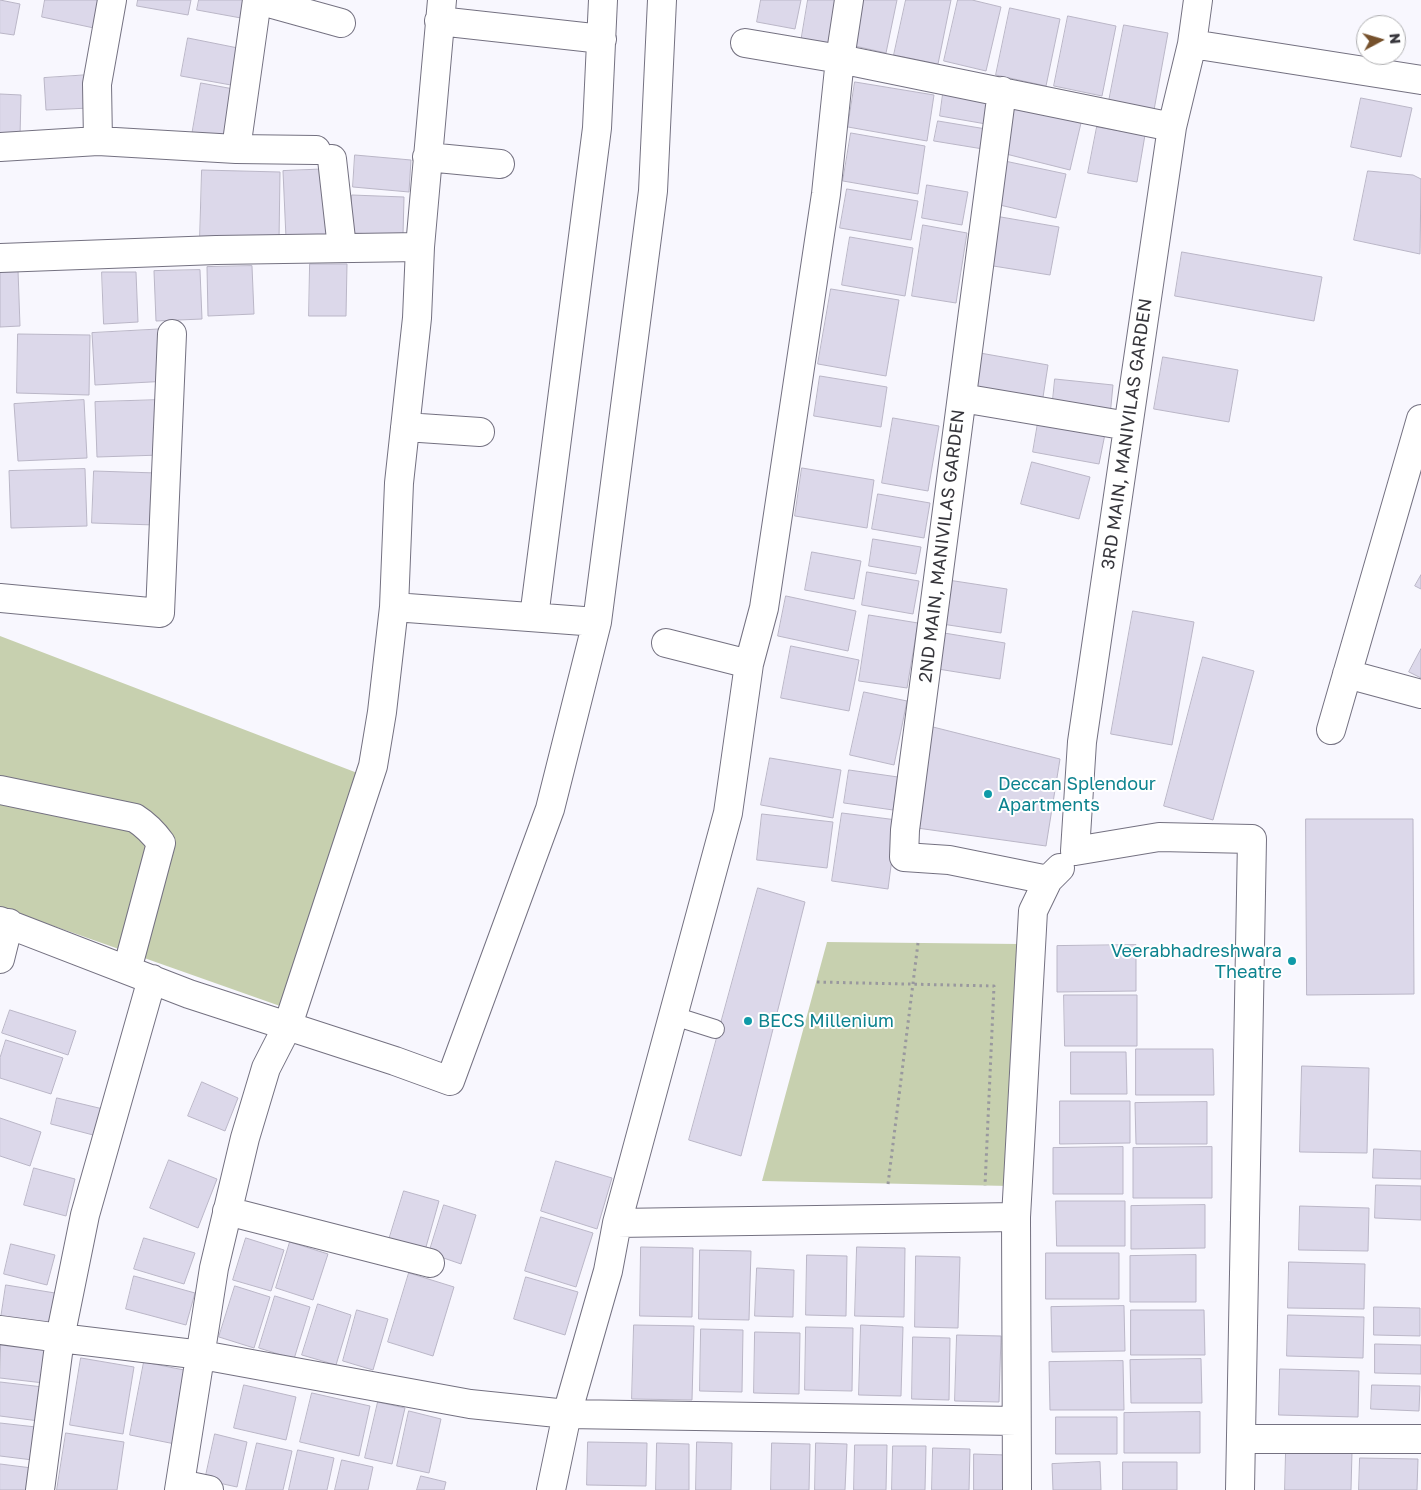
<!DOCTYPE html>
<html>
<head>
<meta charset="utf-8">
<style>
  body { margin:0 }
  #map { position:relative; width:1421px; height:1490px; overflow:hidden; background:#f8f7fe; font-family:"Golos Text",sans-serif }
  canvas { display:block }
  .north { position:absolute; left:1356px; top:15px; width:50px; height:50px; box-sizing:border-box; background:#fff; border:1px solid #afafb1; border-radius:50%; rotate:84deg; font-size:14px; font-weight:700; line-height:20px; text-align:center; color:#37363c }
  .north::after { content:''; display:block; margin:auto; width:18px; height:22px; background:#76512c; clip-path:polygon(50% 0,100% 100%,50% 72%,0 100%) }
</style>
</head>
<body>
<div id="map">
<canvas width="1421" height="1490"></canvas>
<div class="north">N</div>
</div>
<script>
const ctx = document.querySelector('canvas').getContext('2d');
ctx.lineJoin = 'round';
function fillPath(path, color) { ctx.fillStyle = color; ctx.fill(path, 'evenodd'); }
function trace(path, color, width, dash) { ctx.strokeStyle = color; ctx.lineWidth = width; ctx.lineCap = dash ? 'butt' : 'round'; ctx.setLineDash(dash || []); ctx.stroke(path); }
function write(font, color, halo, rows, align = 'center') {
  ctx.font = font + ' "Golos Text",sans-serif'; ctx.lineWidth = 4; ctx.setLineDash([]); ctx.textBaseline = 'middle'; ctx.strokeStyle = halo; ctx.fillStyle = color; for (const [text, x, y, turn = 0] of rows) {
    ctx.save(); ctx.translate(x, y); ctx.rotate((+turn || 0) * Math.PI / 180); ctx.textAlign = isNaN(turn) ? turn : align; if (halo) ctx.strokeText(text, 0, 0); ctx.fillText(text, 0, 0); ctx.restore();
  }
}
const green = new Path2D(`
  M0 636 360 774 280 1006 0 907Z
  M827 942 1019 944 1010 1186 762 1181Z`);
const building = new Path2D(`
  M0 0 20 4 14 35 0 33Z
  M45 0H99L94 28 42 17Z
  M138 0H191L188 15 137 6Z
  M199 0H244L241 18 197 10Z
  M761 0H801L795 29 757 22Z
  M808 0H847L839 49 801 42Z
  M855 0H897L886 53 846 44Z
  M906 0H951L938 64 894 55Z
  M958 0H972L1001 7 986 71 944 61Z
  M1010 8 1060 19 1046 86 996 75Z
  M1068 16 1116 26 1102 96 1054 86Z
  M1124 25 1168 33 1154 110 1109 101Z
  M188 38 238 48 231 85 181 76Z
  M89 75 90 108 46 110 44 78Z
  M855 82 934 95 927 141 848 127Z
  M201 83 239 90 229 142 192 135Z
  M0 94 21 95 20 137H0Z
  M943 94 989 102 986 124 940 116Z
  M1361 98 1412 108 1401 157 1351 147Z
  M1009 105 1081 123 1070 170 998 152Z
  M938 121 986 129 983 149 934 141Z
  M1097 127 1145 135 1137 182 1088 173Z
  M851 133 925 146 918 194 843 181Z
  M355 155 411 160 409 192 353 187Z
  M1000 160 1066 174 1056 218 991 203Z
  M331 169 333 236 286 238 283 171Z
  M202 170 280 172 279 241 200 239Z
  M1368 171 1413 175 1421 179 1420 254 1354 240Z
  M927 185 968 192 962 225 922 218Z
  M847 189 918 201 911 240 840 228Z
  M352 195 404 197 403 235 351 233Z
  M995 216 1059 227 1050 275 987 265Z
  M923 225 967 233 956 303 912 296Z
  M850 237 913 248 905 296 842 285Z
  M1182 252 1322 277 1314 321 1175 296Z
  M310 264H347L346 316H309Z
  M252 266 254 314 208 316 207 267Z
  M18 270 20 326 0 327V271Z
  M200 270 202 319 156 321 154 271Z
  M102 272H136L138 322 104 324Z
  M831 289 899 300 886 376 818 364Z
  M166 329 169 381 95 385 92 333Z
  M18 334 90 335 89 395 17 393Z
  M980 353 1048 365 1041 410 973 398Z
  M1163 357 1238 370 1229 422 1154 409Z
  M820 376 887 387 881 427 814 416Z
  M1055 379 1113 385 1110 416 1052 410Z
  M84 400 87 458 18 461 14 404Z
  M160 400 162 455 97 457 95 402Z
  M1039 417 1106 429 1099 464 1033 452Z
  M893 418 939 426 928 491 882 483Z
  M1032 462 1090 477 1079 519 1021 504Z
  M802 468 874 480 867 528 795 516Z
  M85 469 87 526 11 528 9 471Z
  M94 471 157 473 155 525 92 523Z
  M878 494 930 503 924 538 872 529Z
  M873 539 921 547 916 574 869 566Z
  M812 552 861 561 854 599 805 590Z
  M867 572 919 581 913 614 862 605Z
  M1421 575V589L1415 586Z
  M948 580 1007 589 1001 633 942 624Z
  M786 596 856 611 848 651 778 636Z
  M1133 611 1194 622 1172 745 1111 734Z
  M869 615 918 623 907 688 859 681Z
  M944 633 1005 643 1000 679 938 669Z
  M791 646 859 660 849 711 781 698Z
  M1421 649V678L1409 672Z
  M1203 657 1254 671 1213 820 1164 806Z
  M864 692 907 701 894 765 850 755Z
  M933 727 1060 759 1046 846 917 828Z
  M770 758 841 770 833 818 761 805Z
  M849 770 898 777 893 810 844 803Z
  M842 813 897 820 888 889 832 881Z
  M762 814 833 822 827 868 757 860Z
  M1306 819H1413L1414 994 1307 995Z
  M758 888 805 902 741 1156 689 1140Z
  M1136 945V991L1057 992V946Z
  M1064 995H1137V1046H1065Z
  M10 1010 76 1031 68 1055 2 1033Z
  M6 1040 63 1058 51 1094 0 1078V1058Z
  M1136 1049H1213L1214 1095H1136Z
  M1071 1052H1126L1127 1094H1071Z
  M1302 1066 1369 1068 1367 1153 1300 1152Z
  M202 1082 238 1098 225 1131 188 1116Z
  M57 1098 103 1109 97 1136 51 1124Z
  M1060 1101H1130V1143L1060 1144Z
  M1207 1102V1144H1136L1135 1103Z
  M0 1118 41 1132 30 1166 0 1156Z
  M1123 1147V1194H1053V1148Z
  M1212 1147V1198H1133V1148Z
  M1374 1149 1421 1151V1179L1373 1178Z
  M169 1160 217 1179 198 1228 150 1208Z
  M556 1161 612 1178 597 1229 541 1211Z
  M34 1168 75 1179 66 1216 24 1205Z
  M1376 1185 1421 1186V1220L1375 1218Z
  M404 1191 439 1201 424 1254 388 1243Z
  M1056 1201H1125V1246H1057Z
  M444 1205 476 1215 461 1264 429 1253Z
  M1205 1205V1248L1131 1249V1206Z
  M1300 1206 1369 1208 1368 1251 1299 1250Z
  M541 1217 593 1233 576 1287 525 1271Z
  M144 1238 195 1253 184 1284 134 1269Z
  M246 1238 284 1250 271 1291 233 1280Z
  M290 1242 328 1254 313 1300 276 1288Z
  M11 1244 55 1255 47 1285 4 1274Z
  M641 1247 693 1248 692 1317 640 1316Z
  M857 1247 905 1248 904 1317 855 1316Z
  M700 1250 751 1251 749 1320 699 1319Z
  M1046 1253H1119V1299H1046Z
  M807 1255 847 1256 846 1316 806 1315Z
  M1196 1255V1302H1130V1256Z
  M916 1256 960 1257 958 1328 915 1327Z
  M1289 1262 1365 1264 1364 1309 1288 1308Z
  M757 1268 794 1270 793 1317 755 1316Z
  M409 1273 454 1287 433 1356 388 1342Z
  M134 1276 195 1293 186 1325 126 1309Z
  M526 1277 578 1292 565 1335 514 1319Z
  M6 1285 55 1293 50 1326 1 1318Z
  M235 1286 270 1297 254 1348 219 1337Z
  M275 1296 310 1307 294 1359 259 1348Z
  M318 1304 351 1315 336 1365 302 1355Z
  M1124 1306 1125 1351 1052 1352 1051 1307Z
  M1374 1307 1420 1308V1336L1374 1335Z
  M357 1310 388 1319 373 1370 343 1361Z
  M1131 1310H1204L1205 1355H1131Z
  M1288 1315 1364 1317 1363 1358 1287 1356Z
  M634 1325 694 1326 692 1400 632 1399Z
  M861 1325 903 1327 901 1396 859 1395Z
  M806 1327 853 1328 852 1391 805 1390Z
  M701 1329 743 1330 742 1392 700 1391Z
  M755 1332 800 1333 799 1394 754 1393Z
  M957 1335 1001 1336 999 1402 955 1401Z
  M913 1337 950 1338 949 1400 912 1399Z
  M1 1344 47 1350 44 1383 0 1378Z
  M1375 1344 1421 1345V1374L1375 1373Z
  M81 1358 134 1367 123 1434 70 1425Z
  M1201 1359 1202 1403H1131L1130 1360Z
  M1123 1361 1124 1410H1050L1049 1362Z
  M144 1362 189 1371 175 1444 130 1435Z
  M1280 1369 1359 1371 1358 1417 1279 1415Z
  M0 1382 43 1387 39 1421 0 1416Z
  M244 1385 296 1397 286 1440 234 1428Z
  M1372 1385 1420 1386 1419 1411 1371 1409Z
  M312 1393 370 1406 359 1456 300 1442Z
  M378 1402 405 1408 392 1464 365 1458Z
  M409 1411 441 1419 429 1473 397 1466Z
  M1200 1412V1453H1124V1413Z
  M1056 1417H1117V1454H1056Z
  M0 1423 36 1427 33 1460 0 1456Z
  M66 1433 124 1442 117 1490H57Z
  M215 1434 247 1442 237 1487 205 1480Z
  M588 1442 647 1443 646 1486 587 1485Z
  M697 1442 732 1443 731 1490H696Z
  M257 1443 292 1451 283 1490H246Z
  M657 1443 689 1444V1490H656Z
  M772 1443 810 1444 809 1490H771Z
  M816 1443 847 1444 845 1490H815Z
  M855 1445H887L886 1490H854Z
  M893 1446H926L925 1490H892Z
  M933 1448 970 1449 969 1490H932Z
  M298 1450 334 1458 327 1490H289Z
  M1286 1451 1352 1452 1351 1490H1285Z
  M974 1454 1006 1455 1005 1490H974Z
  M1360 1458 1418 1459 1417 1490H1359Z
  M342 1460 373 1467 368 1490H335Z
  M1100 1462 1101 1490H1053L1052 1464Z
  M1123 1462H1177V1490H1123Z
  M0 1464 32 1468 29 1490H0Z
  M421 1476 446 1482 444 1490H417Z`);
const path = new Path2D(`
  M817 982 994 986 985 1186
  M888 1184 918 943`);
const service = new Path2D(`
  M674 1016 715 1029`);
const minor = new Path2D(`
  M258 0 341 23
  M1198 0 1192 44 1172 127 1082 742 1075 851 1159 837 1252 839 1240 1490
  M439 21 602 39
  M745 43 840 59 849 0
  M1192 44 1421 80
  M1002 91 905 830 904 857 949 860 1048 880
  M98 141 97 84 112 0
  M0 147 98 141 236 149 257 0
  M236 149 316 150
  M427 157 500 164
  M332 159 342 248
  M0 258 216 250 420 247
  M962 398 1128 426
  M405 427 480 432
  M0 598 160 613 172 334
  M394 607 597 622
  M534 617 597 128 603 0
  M666 643 749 664
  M1347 674 1421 694
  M1331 730 1421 419
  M0 790 135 818C146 825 153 832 161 843L127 970
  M0 921 189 994 395 1061 450 1081 550 809 597 622 653 191 662 0
  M0 959 9 923
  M152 979 85 1215 60 1338 202 1355 470 1404 567 1414 1016 1421
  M227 1211 430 1263
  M617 1223 1016 1217
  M0 1330 60 1338 40 1490
  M1241 1439H1421
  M180 1484 209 1490
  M179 1490 214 1268 245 1138 266 1068 288 1025 373 766 382 712 394 607 399 483 417 318 420 247 442 0
  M551 1490 567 1414 608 1271 617 1223 728 813 749 664 764 608 826 194 840 59 1172 127
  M1017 1490 1016 1217 1033 911 1048 880 1060 868`);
const markers = [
  [988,794,5,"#0f9aa8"],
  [1292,961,5,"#0f9aa8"],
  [748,1021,5,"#0f9aa8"]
];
const streetNames = [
  ["3RD MAIN, MANIVILAS GARDEN",1127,434,-82],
  ["2ND MAIN, MANIVILAS GARDEN",942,546,-83]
];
const cultureNames = [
  ["Deccan Splendour",998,784],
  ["Apartments",998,805],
  ["Veerabhadreshwara",1282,951,"right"],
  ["Theatre",1282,972,"right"],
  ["BECS Millenium",758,1021]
];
fillPath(green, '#c7d0af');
fillPath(building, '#dcd8ea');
trace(building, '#bab6c7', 1);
trace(service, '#747181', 20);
trace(minor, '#747181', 30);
trace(path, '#99989e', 3, [2.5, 4]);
trace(service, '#fff', 18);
trace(minor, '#fff', 28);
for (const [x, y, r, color] of markers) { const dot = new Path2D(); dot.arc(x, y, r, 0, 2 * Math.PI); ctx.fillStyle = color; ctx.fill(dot); trace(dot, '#fff', 2); }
write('18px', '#37363c', '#fff', streetNames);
write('18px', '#0d838f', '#fff', cultureNames, 'left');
</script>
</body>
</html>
